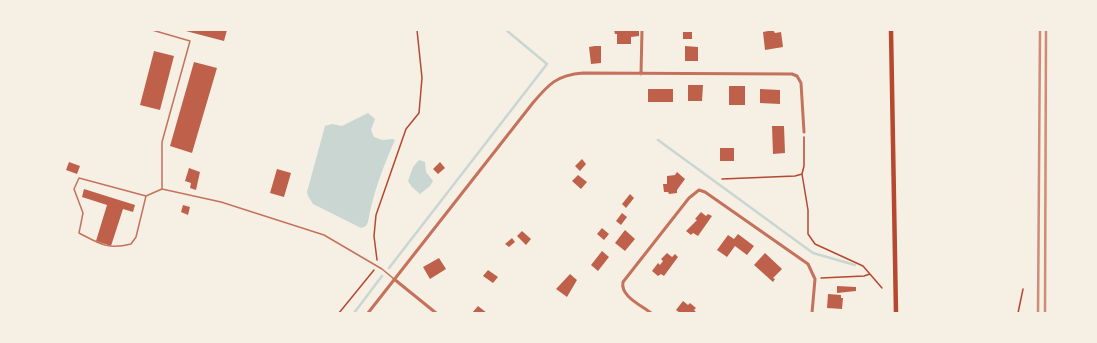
<!DOCTYPE html>
<html>
<head>
<meta charset="utf-8">
<style>
  body { margin:0 }
  #map { position:relative; width:1097px; height:343px; overflow:hidden; background:#f6efe4; font-family:Helvetica,sans-serif }
  canvas { display:block }
  .frame { position:absolute; inset:0; border:31px solid #f6efe4; pointer-events:none }
</style>
</head>
<body>
<div id="map">
<canvas width="1097" height="343"></canvas>
<div class="frame"></div>
</div>
<script>
const ctx = document.querySelector('canvas').getContext('2d');
ctx.lineJoin = 'round';
function fillPath(path, color) { ctx.fillStyle = color; ctx.fill(path, 'evenodd'); }
function trace(path, color, width, dash) { ctx.strokeStyle = color; ctx.lineWidth = width; ctx.lineCap = dash ? 'butt' : 'round'; ctx.setLineDash(dash || []); ctx.stroke(path); }
const water = new Path2D(`
  M368 113 375 119 371 130 374 137 382 140 393 139 395 140C383 167 373 193 368 222L366 226 361 228 313 204 308 196 307 192 325 126 332 124 342 126Z
  M419 160 425 162 426 172 433 181 430 186 420 194 412 187 408 181 413 167Z`);
const stream = new Path2D(`
  M658 140 813 253 855 265
  M389 268 547 64 506 30
  M354 313 382 276`);
const building = new Path2D(`
  M182 30H227L224 41Z
  M614 30H639V36L631 37V44H617V34H615Z
  M773 30 775 33 781 32 783 47 765 50 763 32Z
  M683 32H692V39H683Z
  M595 46H601V63L591 64 589 47Z
  M685 46 698 47V61H685Z
  M154 51 174 56 160 110 140 105Z
  M194 62 217 68 192 153 170 146Z
  M688 85H703L702 101H688Z
  M729 86H745V105H729Z
  M648 89H673V102H648Z
  M760 89 780 90V104L760 103Z
  M772 126H784L785 153 773 154Z
  M720 148H734V161H720Z
  M582 159 586 164 580 171 575 166Z
  M69 162 80 166 77 174 66 170Z
  M440 162 445 168 438 174 433 169Z
  M189 168 200 172 196 190 190 188 191 183 185 181Z
  M277 169 291 173 284 197 270 193Z
  M677 172 685 179 677 190V193L669 194 668 192H664L663 184H667V176L675 175Z
  M578 175 587 182 581 189 572 181Z
  M84 189 135 205 133 212 123 209 111 246 96 241 107 205 82 197Z
  M630 194 634 198 626 208 622 204Z
  M183 205 190 207 188 215 181 212Z
  M701 212 706 216 708 214 712 216 698 236 693 233 691 235 686 231 697 220 695 219Z
  M622 213 627 217 621 225 616 221Z
  M602 228 609 234 604 240 597 234Z
  M625 230 635 239 625 251 615 243Z
  M522 231 531 239 526 245 517 236Z
  M738 234 754 246 747 255 735 246 727 257 717 250 728 235 734 239Z
  M512 238 515 242 509 247 505 244Z
  M602 251 609 257 598 271 591 265Z
  M667 253 672 257 675 254 678 257 664 276 661 274 658 276 652 271 658 263 660 265 663 261 661 259Z
  M765 253 782 269 773 278 775 279 773 282 754 265Z
  M439 258 446 269 430 279 423 267Z
  M488 270 498 277 493 283 483 276Z
  M570 274 577 280 567 297 556 289Z
  M837 286 856 287V291L837 293Z
  M828 294 841 295V298H843L842 309 827 308Z
  M683 301 688 305 690 303 696 308 694 310 697 313H680L676 310Z
  M478 306 487 313H472Z`);
const path = new Path2D(`
  M804 137V166L802 174 808 210V234L815 244 863 266 882 288
  M722 179 795 176 802 174
  M377 260 374 236 376 215 406 129 419 113 422 78 417 30
  M821 278 864 276 870 274
  M339 313 374 270
  M1018 313 1023 289`);
const service = new Path2D(`
  M152 30 190 41 162 142V189L221 202 324 235 382 269 394 279
  M146 196 136 237 131 244C108 250 100 244 79 233L83 213 74 189 79 178 146 196 162 189`);
const minor = new Path2D(`
  M641 74 642 30
  M394 279 436 313
  M368 313 532 104C548 85 556 75 583 73L792 74 797 76 801 83 804 132
  M651 313C641 305 620 296 623 282L689 198 699 190 705 192 808 264 815 279 812 313`);
const secondary = new Path2D(`
  M891 30 896 313`);
const rail = new Path2D(`
  M1038 313 1040 30
  M1045 313 1046 30`);
fillPath(water, '#c9d6d2');
trace(stream, '#c9d6d2', 2.5);
fillPath(building, '#bf614a');
trace(path, '#b5482f', 1.5);
trace(service, '#c5725c', 1.5);
trace(minor, '#c5725c', 3);
trace(secondary, '#b5482f', 4.5);
trace(rail, '#cf8b77', 2.5);
</script>
</body>
</html>
